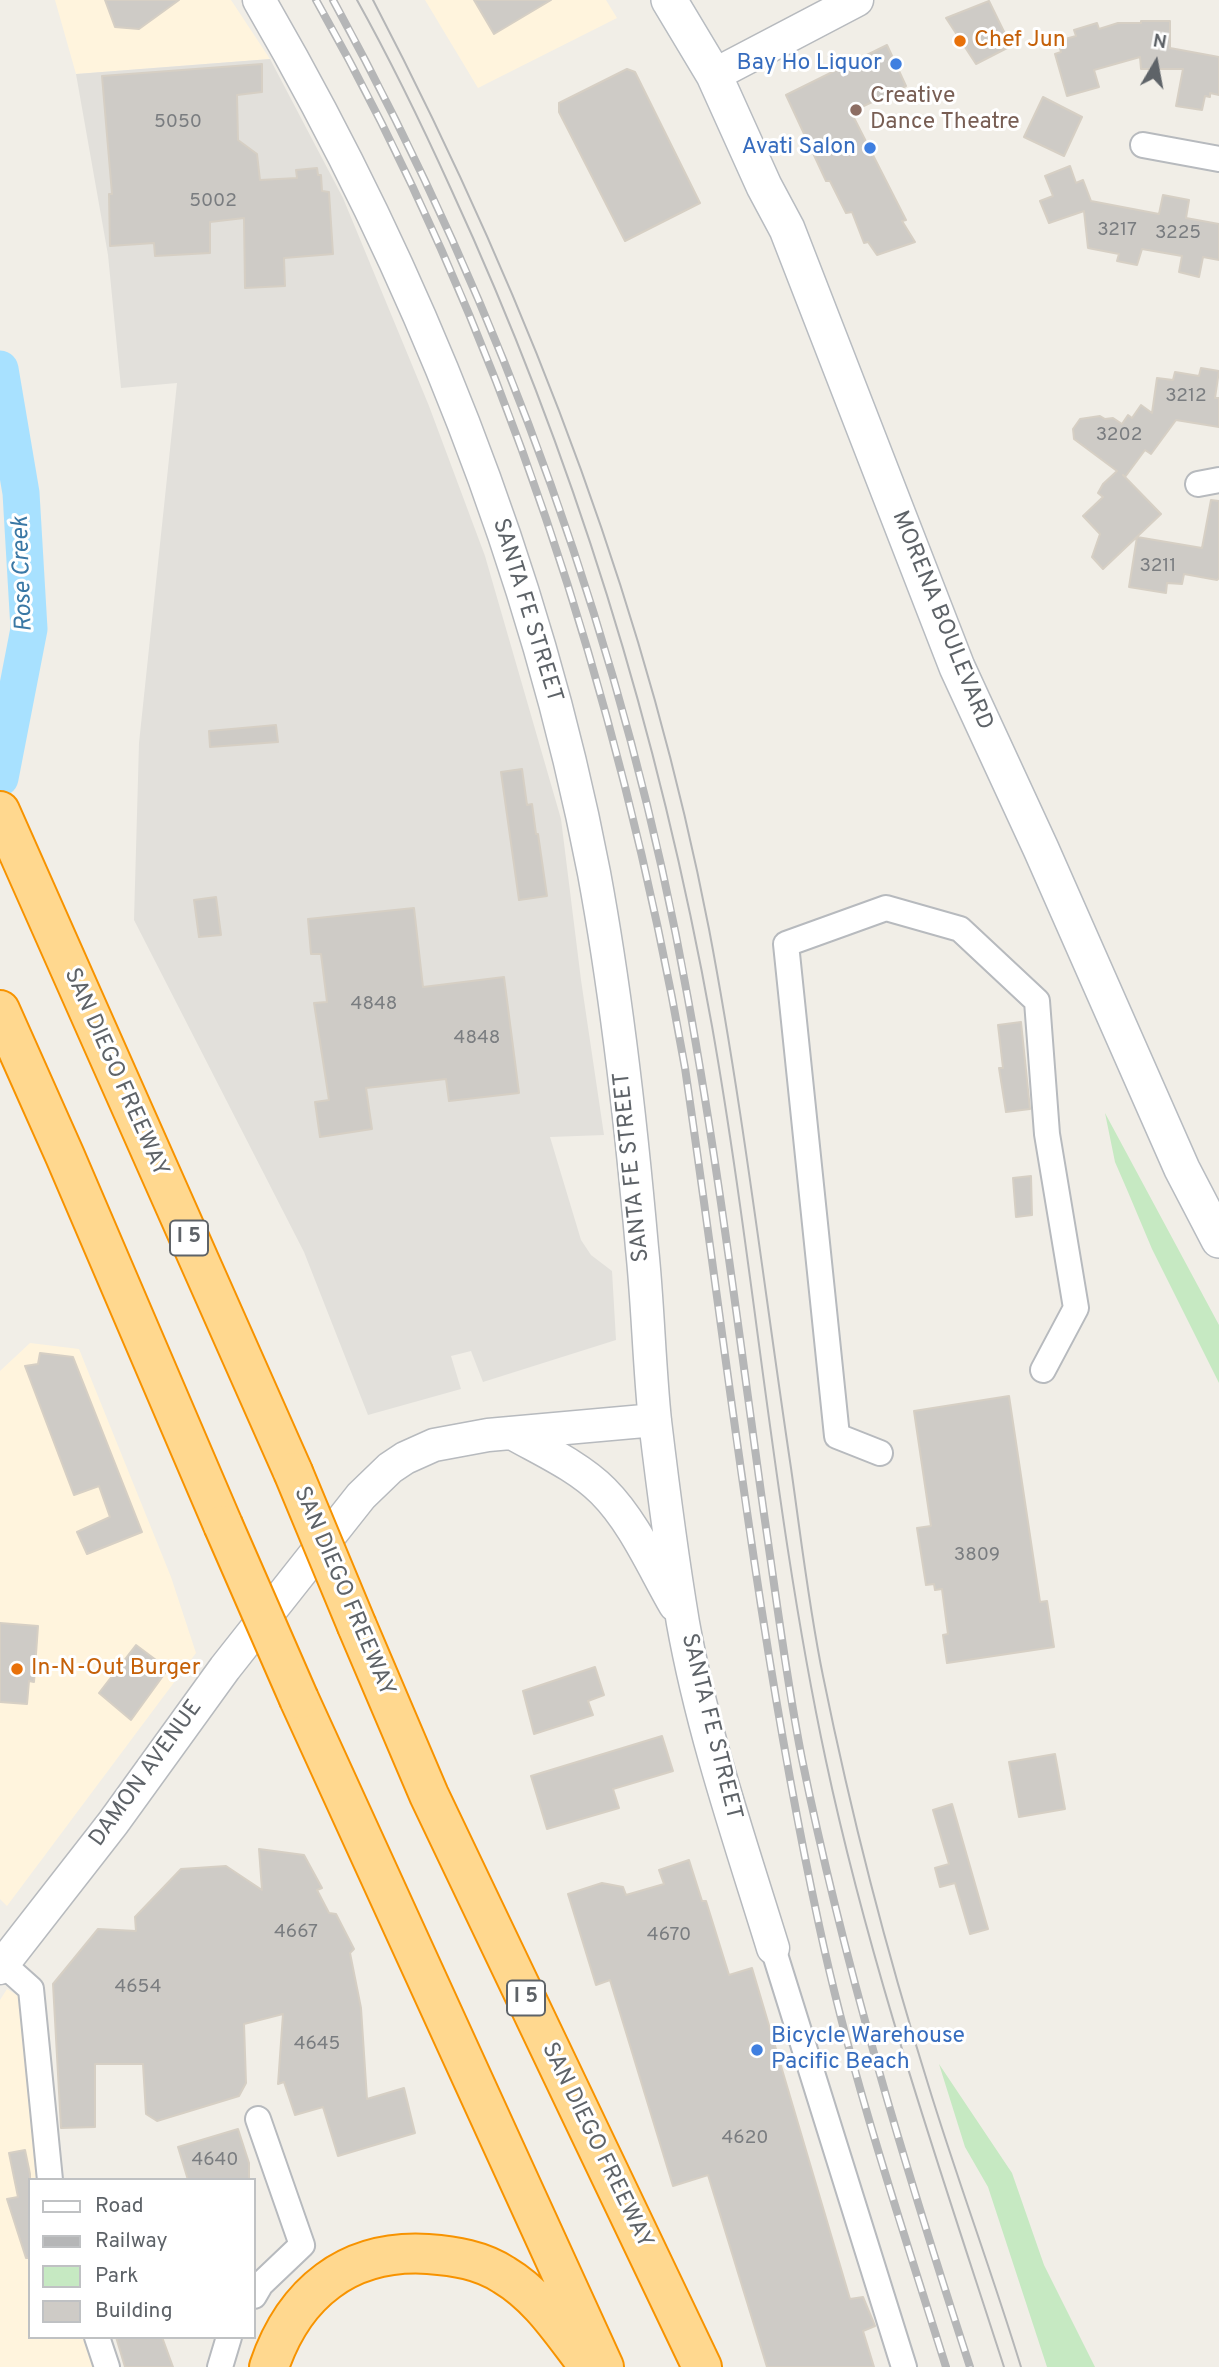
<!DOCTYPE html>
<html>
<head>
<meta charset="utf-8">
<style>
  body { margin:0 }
  #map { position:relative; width:1219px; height:2367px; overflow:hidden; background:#f1eee7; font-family:Overpass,sans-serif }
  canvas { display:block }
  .legend { position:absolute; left:28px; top:2178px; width:228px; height:161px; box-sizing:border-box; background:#fff; border:2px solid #bfc1c3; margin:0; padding:9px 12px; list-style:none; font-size:21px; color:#5e6368 }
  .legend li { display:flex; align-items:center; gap:14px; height:35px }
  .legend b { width:35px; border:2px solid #bfc1c3 }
  .north { position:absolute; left:1121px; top:28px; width:70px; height:70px; -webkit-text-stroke:5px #fff; paint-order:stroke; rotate:10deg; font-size:19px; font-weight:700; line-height:28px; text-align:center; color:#5e6368 }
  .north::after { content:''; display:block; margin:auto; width:24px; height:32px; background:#5e6368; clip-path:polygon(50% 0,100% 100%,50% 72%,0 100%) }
</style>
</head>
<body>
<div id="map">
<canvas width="1219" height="2367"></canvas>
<ul class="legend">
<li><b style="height:9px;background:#fff"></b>Road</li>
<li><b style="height:9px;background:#b5b6b7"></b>Railway</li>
<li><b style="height:19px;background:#c6e9c2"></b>Park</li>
<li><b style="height:19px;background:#cecbc6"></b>Building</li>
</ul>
<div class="north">N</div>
</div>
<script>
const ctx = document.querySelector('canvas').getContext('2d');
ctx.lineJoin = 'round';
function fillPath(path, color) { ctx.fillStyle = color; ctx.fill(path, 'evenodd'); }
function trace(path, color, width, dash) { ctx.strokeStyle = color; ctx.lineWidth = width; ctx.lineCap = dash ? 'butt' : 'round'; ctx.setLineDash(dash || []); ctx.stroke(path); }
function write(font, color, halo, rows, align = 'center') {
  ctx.font = font + ' Overpass,sans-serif'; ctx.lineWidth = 6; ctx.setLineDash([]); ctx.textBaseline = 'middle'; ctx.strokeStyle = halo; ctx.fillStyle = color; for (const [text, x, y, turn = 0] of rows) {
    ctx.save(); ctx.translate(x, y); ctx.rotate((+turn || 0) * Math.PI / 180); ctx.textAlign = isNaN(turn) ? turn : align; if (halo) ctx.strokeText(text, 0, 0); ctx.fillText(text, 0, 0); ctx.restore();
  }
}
const commercial = new Path2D(`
  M55 0H231L270 59 76 74Z
  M425 0H606L617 18 478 88Z
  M30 1343 79 1349 171 1577 196 1653 7 1906 0 1899V1371Z
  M7 1989 20 1997 36 2180H30V2337H83L93 2367H0V2000Z`);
const industrial = new Path2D(`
  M270 59 343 198 429 406 485 556 561 819 581 980 604 1135 550 1137 581 1240 591 1255 612 1271 616 1340 483 1382 471 1351 451 1356 461 1389 368 1415 304 1252 134 920 139 743 177 383 121 388 108 255 76 74Z`);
const green = new Path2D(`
  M1105 1113 1219 1325V1383L1152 1249 1128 1192 1115 1162Z
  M939 2064 1012 2173 1044 2265 1095 2367H1047L988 2187 965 2147Z`);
const river = new Path2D(`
  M0 369 21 493 29 629 0 778`);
const building = new Path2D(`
  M105 0H179L139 29 115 27Z
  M474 0H551L494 34Z
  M989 1 1011 46 976 64 946 18Z
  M1141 21H1170V48L1219 57V95L1210 93V97L1205 96 1202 110 1176 106 1183 69H1141L1140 57 1094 70 1099 87 1067 96 1055 54 1061 52 1058 41 1076 36 1074 30 1097 23 1099 29 1118 23H1141Z
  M887 45 906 86 851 112 906 220 902 221 915 242 877 255 868 242 864 243 852 212 846 213 830 181H826L786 95Z
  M262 64V92L237 95 238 140 257 154 260 180 297 178 296 170 317 168 318 175H321L322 191 329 192 333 254 284 258 285 286 245 288 244 218 210 222V253L155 256 154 243 110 246 109 194H112L102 76Z
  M627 69 635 72 700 203 625 241 559 112V103Z
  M1043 97 1082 117 1064 156 1024 137Z
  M1070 166 1076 183 1083 180 1091 201 1159 214 1163 195 1189 200 1186 218 1219 224V260L1203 257 1199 277 1179 272 1182 256 1142 249 1137 265 1117 261 1119 254 1088 248 1084 211 1049 223 1040 201 1053 196 1045 176Z
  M1201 368 1219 371 1215 398H1219V427L1176 420 1151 454 1145 450 1125 477 1123 475 1161 514 1103 569 1092 557 1100 534 1083 516 1103 497 1098 493 1103 484 1117 471 1074 439 1073 429 1080 419 1100 416 1105 419 1113 418 1122 424 1128 415 1132 418 1141 405 1152 413 1157 378 1173 380 1175 372 1199 376Z
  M1211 500 1219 501V578L1217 580 1184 574 1182 584 1167 583 1166 593 1129 587 1137 537 1202 548Z
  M276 725 278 742 210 747 209 731Z
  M522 769 527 805 532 804 536 834H538L547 896 519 900 501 772Z
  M216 897 221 935 199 937 194 900Z
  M414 908 423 987 504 977 519 1093 449 1101 446 1079 366 1088 372 1129 320 1137 315 1102 329 1100 314 1003 327 1002 321 954H311L308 919Z
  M1021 1022 1030 1109 1006 1112 999 1068H1003L998 1025Z
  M1031 1176 1032 1215 1016 1217 1013 1178Z
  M40 1353 73 1357 142 1532 87 1554 77 1532 110 1517 99 1486 74 1495 25 1366 38 1364Z
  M1009 1396 1040 1602 1047 1601 1054 1647 947 1663 943 1635 948 1634 942 1589 935 1590 934 1584 926 1585 917 1528 931 1526 914 1411Z
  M0 1623 38 1626 34 1682 29 1681 27 1704 0 1702Z
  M136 1645 168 1669 131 1720 99 1693Z
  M595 1667 604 1695 588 1701 593 1715 534 1734 523 1691Z
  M662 1736 673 1771 613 1789 619 1808 547 1829 531 1776Z
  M1055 1754 1065 1809 1019 1817 1009 1762Z
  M952 1804 988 1929 970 1934 955 1883 940 1887 935 1868 949 1864 933 1810Z
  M259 1849 304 1855 322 1888 317 1890 329 1913 336 1914 354 1949 350 1953 361 2008 367 2099 404 2088 415 2133 338 2156 323 2107 295 2115 284 2082 278 2084 283 2014 244 2024 246 2083 239 2096 157 2121 146 2114 143 2064H95V2127L61 2128 53 1984 98 1929 136 1931 135 1917 181 1869 226 1866 262 1890Z
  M689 1860 702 1901H706L729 1975 752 1968 850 2299 863 2297 875 2326 863 2331 874 2367H767L708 2175 673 2186 610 1980 596 1985 568 1894 602 1883 623 1887 626 1895 664 1884 659 1870Z
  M238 2129 249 2163V2180H188L178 2147Z
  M25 2150 30 2174V2258H26L7 2199 18 2197 9 2153Z
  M116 2337H162L173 2367H125Z`);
const minor = new Path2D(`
  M1143 145 1219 159
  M1198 484 1219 480
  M880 1453 837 1436 786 944 886 908 960 929 1037 1001 1047 1134 1076 1308 1043 1370
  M773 1948 904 2367
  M3 1964 31 1989 50 2180
  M254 2296 261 2284 302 2245 258 2119
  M97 2337 107 2367
  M220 2367 229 2337`);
const tertiary = new Path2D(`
  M259 0C416 270 535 566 594 873 617 997 631 1123 642 1248 648 1305 649 1363 655 1421 663 1488 672 1557 683 1623 703 1734 740 1841 773 1948
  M714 75 857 0
  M512 1433C542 1450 578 1466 603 1491 634 1522 653 1567 675 1605
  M0 1968 113 1823 225 1668 361 1496 390 1468 405 1458 434 1445 488 1435 655 1420`);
const secondary = new Path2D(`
  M669 0 714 75 764 186 787 229 957 667 1041 849 1182 1169 1219 1240`);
const motorway = new Path2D(`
  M0 811 293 1472
  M0 1010 65 1156 223 1525
  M357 1626 429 1795 702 2367
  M299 1699 604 2367
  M269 2367C294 2293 348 2249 428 2254 455 2256 481 2260 504 2275 539 2296 560 2329 584 2360`);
const tram = new Path2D(`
  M357 0C391 61 422 125 451 189 574 456 660 736 712 1026 755 1270 774 1518 826 1761 870 1967 939 2166 1004 2367
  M373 0C526 293 646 604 709 929 743 1108 764 1288 791 1468 801 1538 809 1608 823 1676 851 1814 886 1950 928 2084 957 2179 992 2272 1021 2367`);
const rail = new Path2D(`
  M316 0C502 329 620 697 685 1068 727 1354 758 1642 819 1925 851 2075 900 2221 946 2367
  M333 0C503 311 626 650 688 999 719 1170 740 1342 764 1514 776 1595 786 1678 802 1759 844 1965 905 2167 970 2367`);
const motorwayBridge = new Path2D(`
  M293 1472 357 1626
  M223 1525 299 1699`);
const markers = [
  [960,41,7,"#e8710a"],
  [896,64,7,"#3f7fe0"],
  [856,110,7,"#8d6e63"],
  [870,148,7,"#3f7fe0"],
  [17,1669,7,"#e8710a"],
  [757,2050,7,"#3f7fe0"]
];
const numberNames = [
  ["5050",178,123],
  ["5002",213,202],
  ["3217",1117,231],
  ["3225",1178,234],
  ["3212",1186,397],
  ["3202",1119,436],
  ["3211",1158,567],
  ["4848",374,1005],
  ["4848",477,1039],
  ["3809",977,1556],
  ["4667",296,1933],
  ["4670",669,1936],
  ["4654",138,1988],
  ["4645",317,2045],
  ["4620",745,2139],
  ["4640",215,2161]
];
const shields = [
  [189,1238,38],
  [526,1998,38]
];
const shieldNames = [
  ["I 5",189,1238],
  ["I 5",526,1998]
];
const foodNames = [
  ["Chef Jun",974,41],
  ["In-N-Out Burger",31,1669]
];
const shopNames = [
  ["Bay Ho Liquor",882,64],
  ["Avati Salon",856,148],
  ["Bicycle Warehouse",771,2037,"left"],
  ["Pacific Beach",771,2063,"left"]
];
const educationNames = [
  ["Creative",870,97],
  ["Dance Theatre",870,123]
];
const streetNames = [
  ["SANTA FE STREET",526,611,73],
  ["MORENA BOULEVARD",941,621,68],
  ["SAN DIEGO FREEWAY",115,1073,66],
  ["SANTA FE STREET",633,1167,-96],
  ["SAN DIEGO FREEWAY",343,1592,67],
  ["SANTA FE STREET",710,1727,76],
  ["DAMON AVENUE",147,1774,-54],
  ["SAN DIEGO FREEWAY",596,2146,64]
];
const waterNames = [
  ["Rose Creek",24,574,-92]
];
fillPath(commercial, '#fff4dd');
fillPath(industrial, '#e2e0db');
fillPath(green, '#c6e9c2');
trace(river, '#a8e1ff', 37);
fillPath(building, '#cecbc6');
trace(building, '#d6cfc4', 2);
trace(minor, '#b7babe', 28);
trace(tertiary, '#b7babe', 35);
trace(secondary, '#b8bcc1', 38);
trace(motorway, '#f79300', 42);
trace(minor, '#fff', 24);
trace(tertiary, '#fff', 32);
trace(secondary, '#fff', 35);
trace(motorway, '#ffd88f', 38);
trace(tram, '#b5b6b7', 2);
trace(rail, '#b5b6b7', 8);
trace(rail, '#fff', 5, [16]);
trace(motorwayBridge, '#f79300', 42, []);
trace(motorwayBridge, '#ffd88f', 38);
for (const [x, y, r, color] of markers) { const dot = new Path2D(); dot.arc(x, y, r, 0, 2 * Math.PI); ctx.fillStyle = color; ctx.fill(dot); trace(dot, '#fff', 2.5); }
write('19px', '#7a7d80', null, numberNames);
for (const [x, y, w] of shields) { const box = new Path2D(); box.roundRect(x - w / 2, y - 17.5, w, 35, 5); ctx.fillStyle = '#fff'; ctx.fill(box); trace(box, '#5e6368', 2); }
write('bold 21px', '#5e6368', null, shieldNames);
write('23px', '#c56008', '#fff', foodNames, 'left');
write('23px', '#366cbe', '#fff', shopNames, 'right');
write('23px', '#785e54', '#fff', educationNames, 'left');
write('23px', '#5e6368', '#fff', streetNames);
write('italic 24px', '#3a78a5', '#fff', waterNames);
</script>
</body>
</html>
